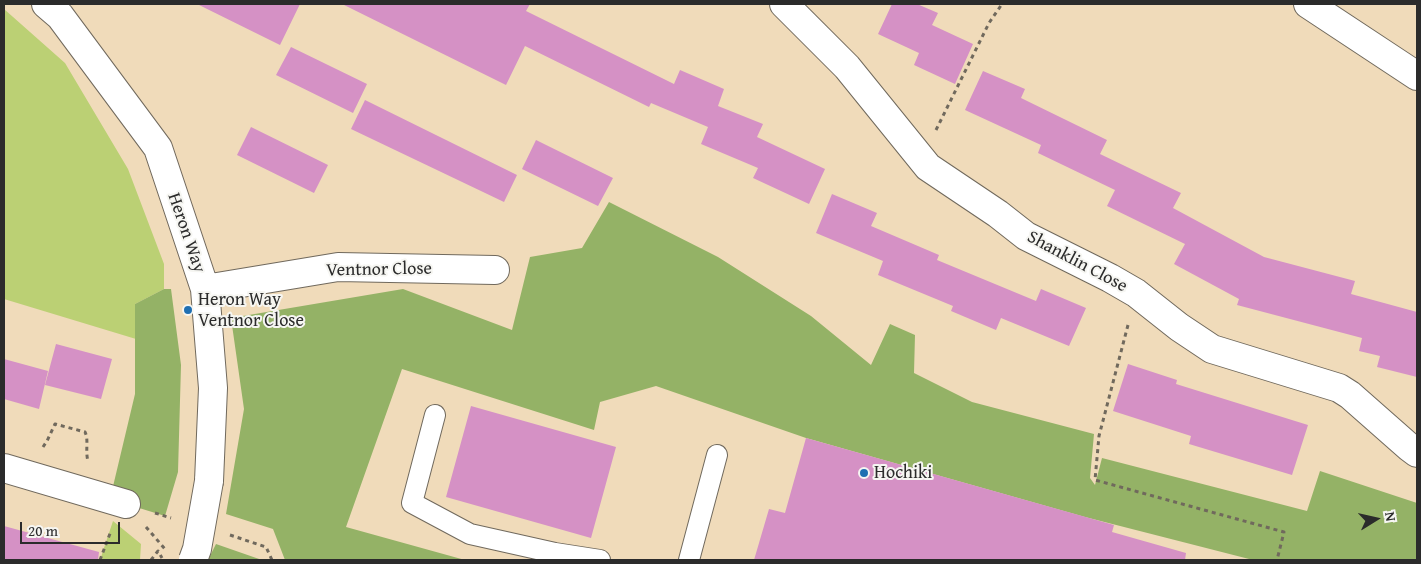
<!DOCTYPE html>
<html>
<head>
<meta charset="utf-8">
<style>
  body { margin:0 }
  #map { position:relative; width:1421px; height:564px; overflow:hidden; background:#f0dbba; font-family:"Gentium Book Plus",serif }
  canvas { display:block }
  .frame { position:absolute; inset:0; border:5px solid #2b2b2b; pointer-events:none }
  .north { position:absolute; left:1351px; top:494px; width:50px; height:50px; -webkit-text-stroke:4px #f6f6f2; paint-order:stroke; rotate:80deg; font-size:14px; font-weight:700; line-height:20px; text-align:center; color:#2b2b2b }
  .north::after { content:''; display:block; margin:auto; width:18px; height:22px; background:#2b2b2b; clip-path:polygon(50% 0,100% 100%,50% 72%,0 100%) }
  .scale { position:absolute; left:20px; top:522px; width:100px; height:22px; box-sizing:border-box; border:2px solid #2b2b2b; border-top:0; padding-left:6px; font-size:15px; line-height:18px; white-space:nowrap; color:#2b2b2b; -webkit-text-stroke:4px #f6f6f2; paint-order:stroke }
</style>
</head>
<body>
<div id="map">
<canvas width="1421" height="564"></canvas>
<div class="frame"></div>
<div class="north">N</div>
<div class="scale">20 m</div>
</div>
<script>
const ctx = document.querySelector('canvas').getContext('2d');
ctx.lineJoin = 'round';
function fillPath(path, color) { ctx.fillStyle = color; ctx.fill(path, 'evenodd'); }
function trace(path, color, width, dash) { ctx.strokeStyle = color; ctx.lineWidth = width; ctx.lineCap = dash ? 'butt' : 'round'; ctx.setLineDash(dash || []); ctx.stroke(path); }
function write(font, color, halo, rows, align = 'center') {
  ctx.font = font + ' "Gentium Book Plus",serif'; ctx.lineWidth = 4; ctx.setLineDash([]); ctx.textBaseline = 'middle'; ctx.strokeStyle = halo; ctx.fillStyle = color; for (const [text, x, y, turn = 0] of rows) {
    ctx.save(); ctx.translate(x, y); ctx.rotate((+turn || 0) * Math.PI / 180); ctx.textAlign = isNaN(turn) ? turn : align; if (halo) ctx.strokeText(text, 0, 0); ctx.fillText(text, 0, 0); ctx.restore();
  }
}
const green = new Path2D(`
  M4 9 65 63 128 169 164 264V289L135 304 136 339 4 299Z
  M113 521 141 544 140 560H100Z`);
const forest = new Path2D(`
  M609 202 718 257 811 316 871 365 890 324 915 335 914 373 972 402 1094 434 1090 478 1095 485 1102 458 1307 511 1320 471 1417 503V560H1253L1085 517 806 438 656 386 600 402 594 430 402 369 346 527 465 560H285L273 529 226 514 244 409 231 318 403 289 512 330 530 257 582 248Z
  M164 289H171L181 365 178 472 165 516 110 499 135 394V304Z
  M216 544 262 560H208Z`);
const building = new Path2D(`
  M197 4H300L280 45Z
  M342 4H530L526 11 674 84 680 70 724 89 718 106 763 124 757 137 825 169 809 204 753 178 758 168 701 144 708 127 651 103 649 107 525 46 506 85Z
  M892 4H917L938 13 932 25 973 44 955 84 914 65 919 53 878 34Z
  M291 47 367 84 353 113 276 75Z
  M983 71 1025 89 1021 98 1107 140 1100 154 1181 193 1173 208 1264 257 1355 281 1351 294 1417 312V377L1377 367 1380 356 1359 351 1362 338 1237 305 1239 299 1174 264 1185 244 1107 206 1115 190 1038 153 1041 145 965 110Z
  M365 100 517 175 504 202 351 129Z
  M251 127 328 165 314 193 237 155Z
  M536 140 613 178 598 206 522 169Z
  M832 194 877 213 871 226 939 255 937 260 1036 301 1041 289 1086 308 1069 346 1001 318 996 330 951 311 953 306 878 275 883 261 816 233Z
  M56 344 112 359 101 399 45 385Z
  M4 359 48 371 39 409 4 399Z
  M1128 364 1177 380 1176 384 1308 425 1292 475 1189 444 1191 436 1113 411Z
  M471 406 616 447 591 538 446 497Z
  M806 438 1114 525 1112 532 1186 553 1185 560H754L769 509 785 513Z
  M4 526 99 552 98 560H4Z`);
const path = new Path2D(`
  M936 130 989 23 1002 4
  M1128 325 1099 436 1095 480 1284 532 1277 560
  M43 447 47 441 55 424 85 432C89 440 85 451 88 461
  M155 513 171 518
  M146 527 165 549
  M230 535 266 547 272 560
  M100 560 111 531
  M151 560 158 551 162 558`);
const lane = new Path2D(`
  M435 415 412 503 470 534 555 553 600 560
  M689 560 717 455`);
const street = new Path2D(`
  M46 4 60 16 158 148 205 289 213 388 209 481
  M784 4 847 67 928 167 998 214 1026 236 1110 278 1136 293 1179 327 1212 349 1339 388 1350 395 1409 447 1417 453
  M1308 4 1417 76
  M205 289 338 267 495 270
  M4 468 126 504`);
const streetBridge = new Path2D(`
  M193 560 197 549 209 481`);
const markers = [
  [188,310,5,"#1f6fb2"],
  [864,473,5,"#1f6fb2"]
];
const streetNames = [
  ["Heron Way",186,233,71],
  ["Shanklin Close",1077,262,28],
  ["Ventnor Close",379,270,-1]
];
const poiNames = [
  ["Heron Way",198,300],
  ["Ventnor Close",198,321],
  ["Hochiki",874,473]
];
fillPath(green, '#bbd074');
fillPath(forest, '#94b266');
fillPath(building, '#d591c5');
trace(lane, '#70695d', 22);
trace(street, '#70695d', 30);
trace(path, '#70695d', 3, [4, 4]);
trace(lane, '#fff', 20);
trace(street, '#fff', 28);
trace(streetBridge, '#70695d', 30, []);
trace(streetBridge, '#fff', 28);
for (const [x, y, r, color] of markers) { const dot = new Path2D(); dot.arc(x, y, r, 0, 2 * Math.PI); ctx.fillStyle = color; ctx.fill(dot); trace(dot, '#f6f6f2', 2); }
write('18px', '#2b2b2b', '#f6f6f2', streetNames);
write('18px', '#2b2b2b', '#f6f6f2', poiNames, 'left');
</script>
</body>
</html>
